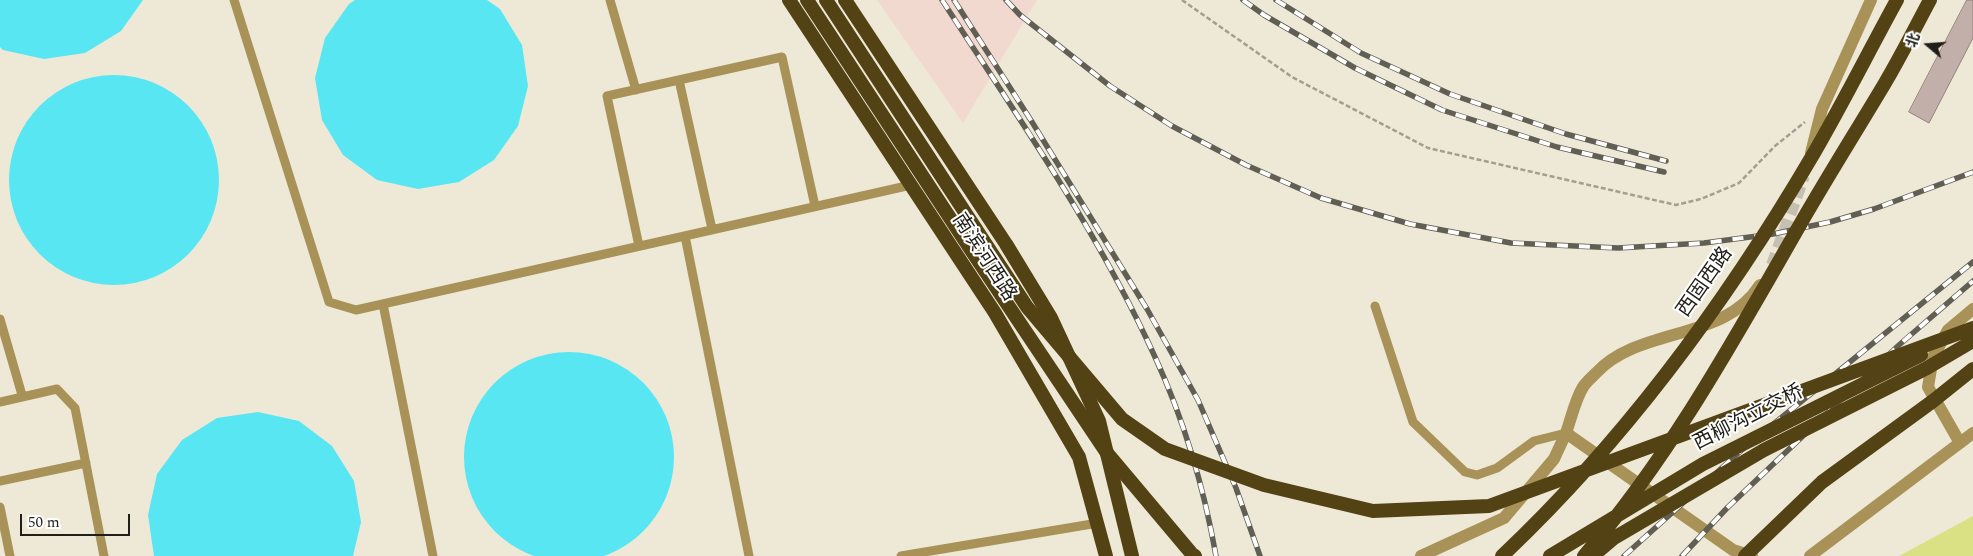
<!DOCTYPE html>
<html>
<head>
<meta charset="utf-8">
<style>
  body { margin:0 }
  #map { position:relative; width:1973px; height:556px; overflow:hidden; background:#eee9d7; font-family:Spectral,"Noto Sans SC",serif }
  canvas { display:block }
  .north { position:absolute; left:1903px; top:20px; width:50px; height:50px; -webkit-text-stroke:4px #fff; paint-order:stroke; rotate:288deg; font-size:14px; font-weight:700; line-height:20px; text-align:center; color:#201e18 }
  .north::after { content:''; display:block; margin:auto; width:18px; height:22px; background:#201e18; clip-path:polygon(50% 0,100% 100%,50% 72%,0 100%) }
  .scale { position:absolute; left:20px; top:514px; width:110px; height:22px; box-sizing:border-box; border:2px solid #201e18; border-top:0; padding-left:6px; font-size:15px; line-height:18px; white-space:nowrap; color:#201e18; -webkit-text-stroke:4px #fff; paint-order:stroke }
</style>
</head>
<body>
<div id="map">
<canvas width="1973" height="556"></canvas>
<div class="north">北</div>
<div class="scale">50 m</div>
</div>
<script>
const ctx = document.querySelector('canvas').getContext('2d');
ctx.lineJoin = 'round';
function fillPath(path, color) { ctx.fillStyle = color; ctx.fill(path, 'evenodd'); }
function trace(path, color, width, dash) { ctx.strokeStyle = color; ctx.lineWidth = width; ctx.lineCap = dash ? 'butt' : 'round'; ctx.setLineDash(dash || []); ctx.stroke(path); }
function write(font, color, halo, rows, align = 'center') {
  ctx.font = font + ' Spectral,"Noto Sans SC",serif'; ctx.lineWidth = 4; ctx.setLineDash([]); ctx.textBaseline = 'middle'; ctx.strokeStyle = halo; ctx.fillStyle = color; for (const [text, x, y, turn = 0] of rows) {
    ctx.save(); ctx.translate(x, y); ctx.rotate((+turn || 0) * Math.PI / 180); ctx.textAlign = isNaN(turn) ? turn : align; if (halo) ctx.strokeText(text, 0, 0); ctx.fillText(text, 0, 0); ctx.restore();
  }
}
const industrial = new Path2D(`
  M877 0H1037L963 123Z`);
const green = new Path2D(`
  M1973 516V556H1899Z`);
const water = new Path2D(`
  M0 0H143L121 31 85 53 44 59 3 50 0 47Z
  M355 0H487L500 9 522 45 528 86 518 126 494 160 459 182 418 189 377 180 343 155 322 120 315 78 325 38 349 4Z
  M9 180a105 105 0 1 1 210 0a105 105 0 1 1-210 0Z
  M464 457a105 105 0 1 1 210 0a105 105 0 1 1-210 0Z
  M258 412 299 421 332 446 354 481 361 522 353 556H154L148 515 157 474 182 440 217 418Z`);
const building = new Path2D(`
  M1967 0H1973V38L1929 123 1909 112Z`);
const tertiaryTunnel = new Path2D(`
  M1772 265 1804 176`);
const path = new Path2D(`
  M1182 0 1292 77 1428 148 1676 205 1701 199 1739 183 1775 146 1805 122`);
const service = new Path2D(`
  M234 0 329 302 356 310 911 185
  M610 0 636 90
  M679 80 712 229
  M685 236 749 556
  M639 246 607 96 782 57 815 206
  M383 304 433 556
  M1375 306 1413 422 1465 472 1477 475 1497 468 1534 441 1566 433
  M0 319 22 395
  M0 402 57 389 75 408 104 556
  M0 481 86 463
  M0 507 10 556
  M901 556 1098 523`);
const minor = new Path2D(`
  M1421 556 1504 518 1554 459 1566 433`);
const tertiary = new Path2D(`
  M1811 153 1822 109 1871 0
  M1960 443 1928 387 1933 357 1948 330 1973 309
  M1752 556 1733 550 1566 433C1571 419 1575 400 1583 387 1586 382 1592 377 1596 373 1640 326 1724 342 1760 285
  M1810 556 1973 433`);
const trunk = new Path2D(`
  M789 0 995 313 1079 457 1106 556
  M845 0 1006 244 1051 318 1099 421 1132 556`);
const rail = new Path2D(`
  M942 0C1017 116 1098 231 1155 357 1184 420 1204 488 1216 556
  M954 0 1032 122 1147 309 1198 400 1236 488 1260 556
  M1006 0 1020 15 1110 86 1172 126 1246 165 1321 198 1410 224 1511 243 1618 248 1704 243 1773 234 1830 222 1874 209 1973 172
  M1243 0 1264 15 1355 68 1442 110 1557 147 1664 172
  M1276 0 1361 53 1450 94 1566 134 1666 161
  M1624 556 1744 448 1973 262
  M1682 556 1728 507 1899 345 1973 281`);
const trunkBridge = new Path2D(`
  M807 0 971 250 1107 453 1192 554 1195 556
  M826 0 1027 307 1122 419 1165 449 1264 485 1373 511 1489 506 1973 328
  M1595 554 1614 538 1764 450 1927 368 1973 341
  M1502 556C1626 439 1728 300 1814 153 1843 103 1869 51 1897 0
  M1550 556 1703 464 1921 355
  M1584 556C1671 455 1735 338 1801 223 1828 176 1857 130 1885 83 1901 56 1915 28 1930 0
  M1745 556 1822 482 1933 401 1973 369`);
const streetNames = [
  ["南滨河西路",983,258,57],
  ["西固西路",1706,283,-55],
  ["西柳沟立交桥",1749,419,-27]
];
fillPath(industrial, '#f2d9d0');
fillPath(green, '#dae185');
fillPath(water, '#58e6f2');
fillPath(building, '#c3afa9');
trace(building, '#94827c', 1);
trace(tertiaryTunnel, '#c5c0b1', 12, [12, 6]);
trace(path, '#a29e91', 2.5, [5, 2.5]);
trace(service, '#a89258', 9);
trace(minor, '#a89258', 12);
trace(tertiary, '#a89258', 12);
trace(trunk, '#534213', 14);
trace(rail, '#615e54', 5.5);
trace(rail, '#fff', 4, [11]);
trace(trunkBridge, '#534213', 14);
write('20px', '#201e18', '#fff', streetNames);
</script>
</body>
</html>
